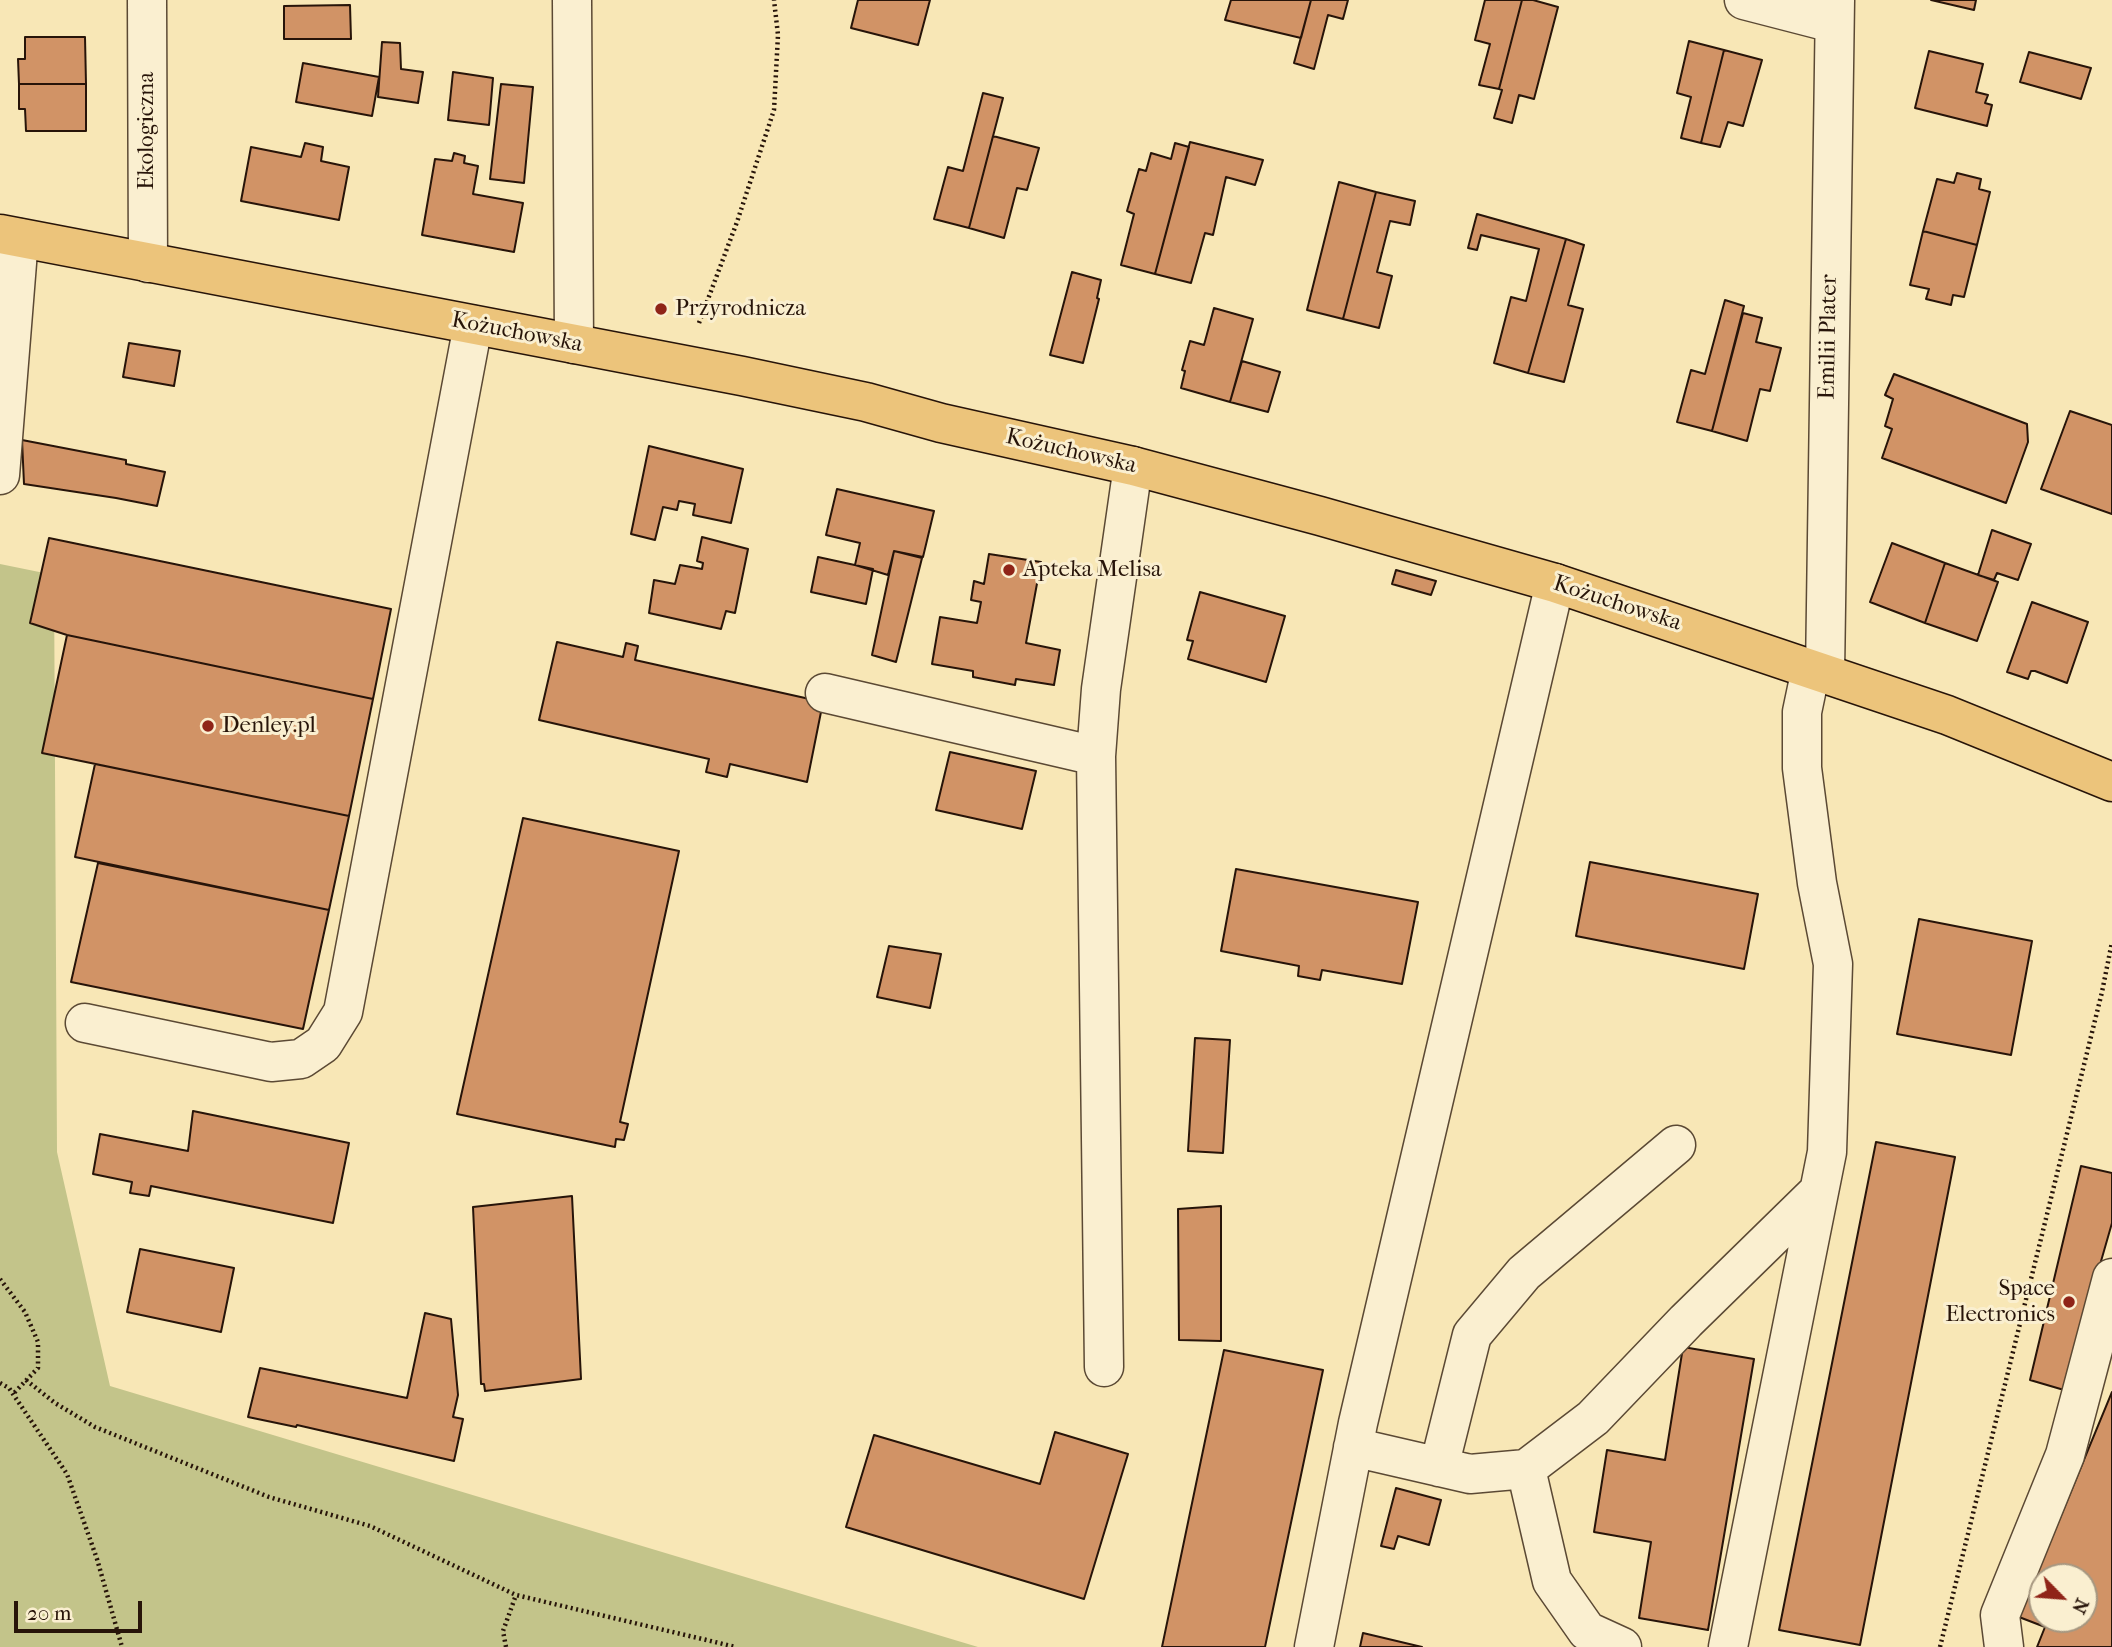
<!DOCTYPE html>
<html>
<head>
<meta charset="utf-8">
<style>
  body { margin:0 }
  #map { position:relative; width:2112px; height:1647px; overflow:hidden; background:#f8e7b6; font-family:"IM FELL French Canon",serif }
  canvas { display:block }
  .north { position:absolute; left:2028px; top:1563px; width:70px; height:70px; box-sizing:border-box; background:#faefd0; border:2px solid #a69780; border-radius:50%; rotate:115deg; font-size:19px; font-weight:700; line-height:28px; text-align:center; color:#271409 }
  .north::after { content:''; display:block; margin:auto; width:24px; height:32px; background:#8f2418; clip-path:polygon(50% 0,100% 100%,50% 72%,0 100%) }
  .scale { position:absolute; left:14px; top:1601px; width:128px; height:32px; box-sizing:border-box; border:4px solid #271409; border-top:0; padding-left:9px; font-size:21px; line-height:24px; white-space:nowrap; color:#271409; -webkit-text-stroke:5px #faefd0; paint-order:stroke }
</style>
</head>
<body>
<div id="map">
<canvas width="2112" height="1647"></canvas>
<div class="north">N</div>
<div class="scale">20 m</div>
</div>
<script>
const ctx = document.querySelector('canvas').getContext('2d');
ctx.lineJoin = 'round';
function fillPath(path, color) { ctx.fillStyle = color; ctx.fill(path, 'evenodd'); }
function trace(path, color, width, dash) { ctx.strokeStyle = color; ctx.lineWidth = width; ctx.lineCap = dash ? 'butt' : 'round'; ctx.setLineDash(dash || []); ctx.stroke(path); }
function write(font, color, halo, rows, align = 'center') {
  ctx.font = font + ' "IM FELL French Canon",serif'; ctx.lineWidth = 6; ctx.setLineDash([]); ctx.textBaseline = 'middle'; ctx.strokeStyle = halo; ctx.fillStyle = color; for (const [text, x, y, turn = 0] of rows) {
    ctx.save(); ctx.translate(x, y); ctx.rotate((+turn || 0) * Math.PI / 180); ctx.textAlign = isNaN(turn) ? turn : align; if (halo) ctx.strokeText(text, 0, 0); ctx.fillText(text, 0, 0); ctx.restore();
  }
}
const green = new Path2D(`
  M0 564 54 575 57 1152 110 1386 978 1647H0Z`);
const building = new Path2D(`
  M858 0H930L918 45 851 28Z
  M1231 0H1311L1301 38 1225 20Z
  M1311 0H1348L1343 19 1328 15 1314 69 1294 63Z
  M1485 0H1522L1499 89 1479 85 1490 44 1475 40Z
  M1522 0H1533L1558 7 1534 99 1519 95 1512 123 1494 118 1502 90 1499 89Z
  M1931 0H1976L1974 10Z
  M350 5 351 39H284V6Z
  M25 37H85L86 84H19L18 59H25Z
  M1689 41 1724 50 1701 143 1681 138 1691 97 1677 93Z
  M382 42 400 43 401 69 423 72 418 103 378 97Z
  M1724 50 1762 60 1743 126 1728 122 1720 147 1701 143Z
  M1929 51 1983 64 1976 92 1988 95 1985 103 1992 105 1987 126 1915 108Z
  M2029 52 2091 68 2081 99 2020 82Z
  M303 63 379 77 372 116 296 102Z
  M453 72 493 78 489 125 448 120Z
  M19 84H86V131H26L25 109H19Z
  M501 84 533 87 524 183 490 179Z
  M983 93 1003 98 969 228 934 219 948 167 963 171Z
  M993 136 1039 148 1027 190 1017 188 1004 238 969 228Z
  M1190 142 1263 160 1255 185 1226 177 1213 235 1205 233 1191 283 1155 274Z
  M305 143 323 147 321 161 349 167 339 220 241 201 251 147 301 157Z
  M1175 143 1189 147 1155 274 1121 265 1134 214 1127 211 1139 169 1146 171 1151 153 1171 159Z
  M454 153 465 156 464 163 478 166 473 194 523 203 514 252 422 235 435 159 452 161Z
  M1957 173 1981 179 1979 189 1990 192 1977 245 1923 231 1937 179 1954 183Z
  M1339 182 1376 192 1343 319 1307 310Z
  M1376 192 1415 201 1410 225 1390 221 1377 272 1392 276 1379 328 1343 319Z
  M1477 214 1566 239 1528 373 1494 363 1511 297 1526 301 1539 249 1481 235 1477 250 1468 248Z
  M1923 231 1977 245 1964 297 1953 295 1951 305 1926 299 1929 289 1910 285Z
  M1566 239 1584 245 1568 305 1583 309 1564 382 1528 373Z
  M1072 272 1101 280 1097 298 1099 299 1083 363 1050 355Z
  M1725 300 1744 306 1712 431 1677 422 1691 370 1705 374Z
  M1214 308 1253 319 1230 402 1181 388 1185 371 1182 370 1190 341 1204 345Z
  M1743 313 1762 318 1756 342 1781 348 1770 391 1760 389 1747 441 1712 431Z
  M129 343 180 351 174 386 123 377Z
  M1242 361 1280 372 1268 412 1230 402Z
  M1894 374 2027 424 2028 442 2006 503 1882 458 1892 429 1885 426 1893 399 1885 395Z
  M2070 411 2112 425V514L2041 489Z
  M22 440 126 460V464L165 472 157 506 116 498 24 484Z
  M649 446 743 469 731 523 693 515 695 504 679 501 677 510 663 507 655 540 631 534Z
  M837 489 934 511 923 557 894 551 888 575 855 565 860 543 826 535Z
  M1992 530 2031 544 2018 580 1997 573 1994 580 1978 575Z
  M702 537 748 549 735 613 726 611 721 629 649 613 654 580 675 584 680 565 702 569 703 563 697 561Z
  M49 538 391 609 373 699 67 635 30 623Z
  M1892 543 1945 563 1925 623 1870 602Z
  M894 551 922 558 896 662 872 655Z
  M989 554 1041 562 1026 643 1060 650 1054 685 1016 679 1015 685 973 677V671L932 664 940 617 977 623 981 602 971 600 974 581 984 584Z
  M818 557 873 569 866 604 811 592Z
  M1945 563 1998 582 1977 641 1925 623Z
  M1396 570 1436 581 1431 595 1392 584Z
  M1200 592 1285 616 1266 682 1188 659 1193 641 1187 640Z
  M2032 602 2088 622 2067 683 2035 671H2031L2028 679 2007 672Z
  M67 635 373 699 349 816 42 753Z
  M557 642 623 657 626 643 638 646 635 660 823 702 807 782 730 764 727 777 706 772 709 759 539 720Z
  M950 752 1036 771 1022 829 936 810Z
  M95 764 349 816 329 910 75 857Z
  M523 818 679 851 620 1122 628 1124 624 1140 616 1139 615 1147 457 1114Z
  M1590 862 1758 894 1744 969 1576 936Z
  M98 863 329 910 303 1029 71 982Z
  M1236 869 1418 902 1402 984 1322 970 1320 980 1298 976 1299 966 1221 951Z
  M1919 919 2032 941 2011 1055 1897 1034Z
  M889 946 941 954 930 1008 877 997Z
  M1195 1038 1230 1040 1223 1153 1188 1151Z
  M193 1111 349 1143 333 1223 151 1186 149 1196 130 1193 132 1182 93 1174 100 1134 188 1151Z
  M1876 1142 1955 1157 1860 1645 1779 1630Z
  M2081 1166 2112 1173V1223L2064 1390 2030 1380Z
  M572 1196 581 1379 485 1391 484 1384H481L473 1207Z
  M1221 1206V1341L1179 1340 1178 1209Z
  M140 1249 234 1268 221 1332 127 1312Z
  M425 1313 451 1319 458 1395 453 1417 463 1419 454 1461 297 1425 296 1427 248 1417 260 1368 407 1398Z
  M1683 1347 1754 1359 1708 1630 1639 1618 1651 1542 1594 1532 1607 1450 1665 1460Z
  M1224 1350 1323 1370 1265 1647H1162Z
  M2112 1392V1647H2037L2045 1627 2019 1617ZM2042 1577H2084V1619H2042Z
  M1055 1432 1128 1454 1084 1599 846 1527 874 1435 1040 1484Z
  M1396 1488 1441 1500 1429 1545 1398 1536 1394 1549 1381 1546Z
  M1363 1633 1422 1647H1360Z`);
const path = new Path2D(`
  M699 323 737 222 774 110 778 35 774 0
  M0 1279 25 1312 38 1342V1368L13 1394
  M26 1380 55 1403 95 1427 269 1497 370 1526 516 1595 736 1647
  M0 1383 9 1388 13 1394 67 1474 97 1559 122 1647
  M506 1647 503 1631 516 1595
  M1940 1647 2102 992 2112 942`);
const minor = new Path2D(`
  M147 0 148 263
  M572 0 574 344
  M1744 0 1833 23
  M0 475 19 238
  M1825 673 1835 0
  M825 693 1096 756
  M85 1023 271 1062 301 1059 323 1044 343 1012 473 325
  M1104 1367 1096 756 1101 689 1133 466
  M1353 1447 1470 1474 1526 1469 1593 1418 1686 1321 1819 1191
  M1439 1467 1472 1335 1524 1273 1676 1145
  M1526 1469 1552 1581 1587 1631 1622 1647
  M1314 1647 1358 1423 1555 583
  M1728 1647 1827 1152 1833 964 1817 883 1802 768V712L1811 669
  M2004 1647 2000 1615 2065 1455 2112 1278`);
const major = new Path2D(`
  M0 234 742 376 866 402 941 423 1133 466 1320 516 1555 583 1947 715 2112 782`);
const markers = [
  [661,309,7,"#8f2418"],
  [1009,570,7,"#8f2418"],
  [208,726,7,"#8f2418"],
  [2069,1302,7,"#8f2418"]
];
const streetNames = [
  ["Ekologiczna",147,131,-90],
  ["Kożuchowska",517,333,11],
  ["Emilii Plater",1829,337,-89],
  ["Kożuchowska",1071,452,13],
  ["Kożuchowska",1617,604,18]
];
const poiNames = [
  ["Przyrodnicza",675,309],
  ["Apteka Melisa",1023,570],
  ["Denley.pl",222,726],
  ["Space",2055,1289,"right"],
  ["Electronics",2055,1315,"right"]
];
fillPath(green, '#c3c48a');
fillPath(building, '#d19366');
trace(building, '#271409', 2);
trace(minor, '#5b4934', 41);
trace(major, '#271409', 41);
trace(path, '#271409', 4.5, [2, 3.5]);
trace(minor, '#faefd0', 38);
trace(major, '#ecc47b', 38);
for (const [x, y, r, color] of markers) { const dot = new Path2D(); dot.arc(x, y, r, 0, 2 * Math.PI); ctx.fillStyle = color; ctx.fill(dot); trace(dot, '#faefd0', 2.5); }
write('23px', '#271409', '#faefd0', streetNames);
write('23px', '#271409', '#faefd0', poiNames, 'left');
</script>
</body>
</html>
